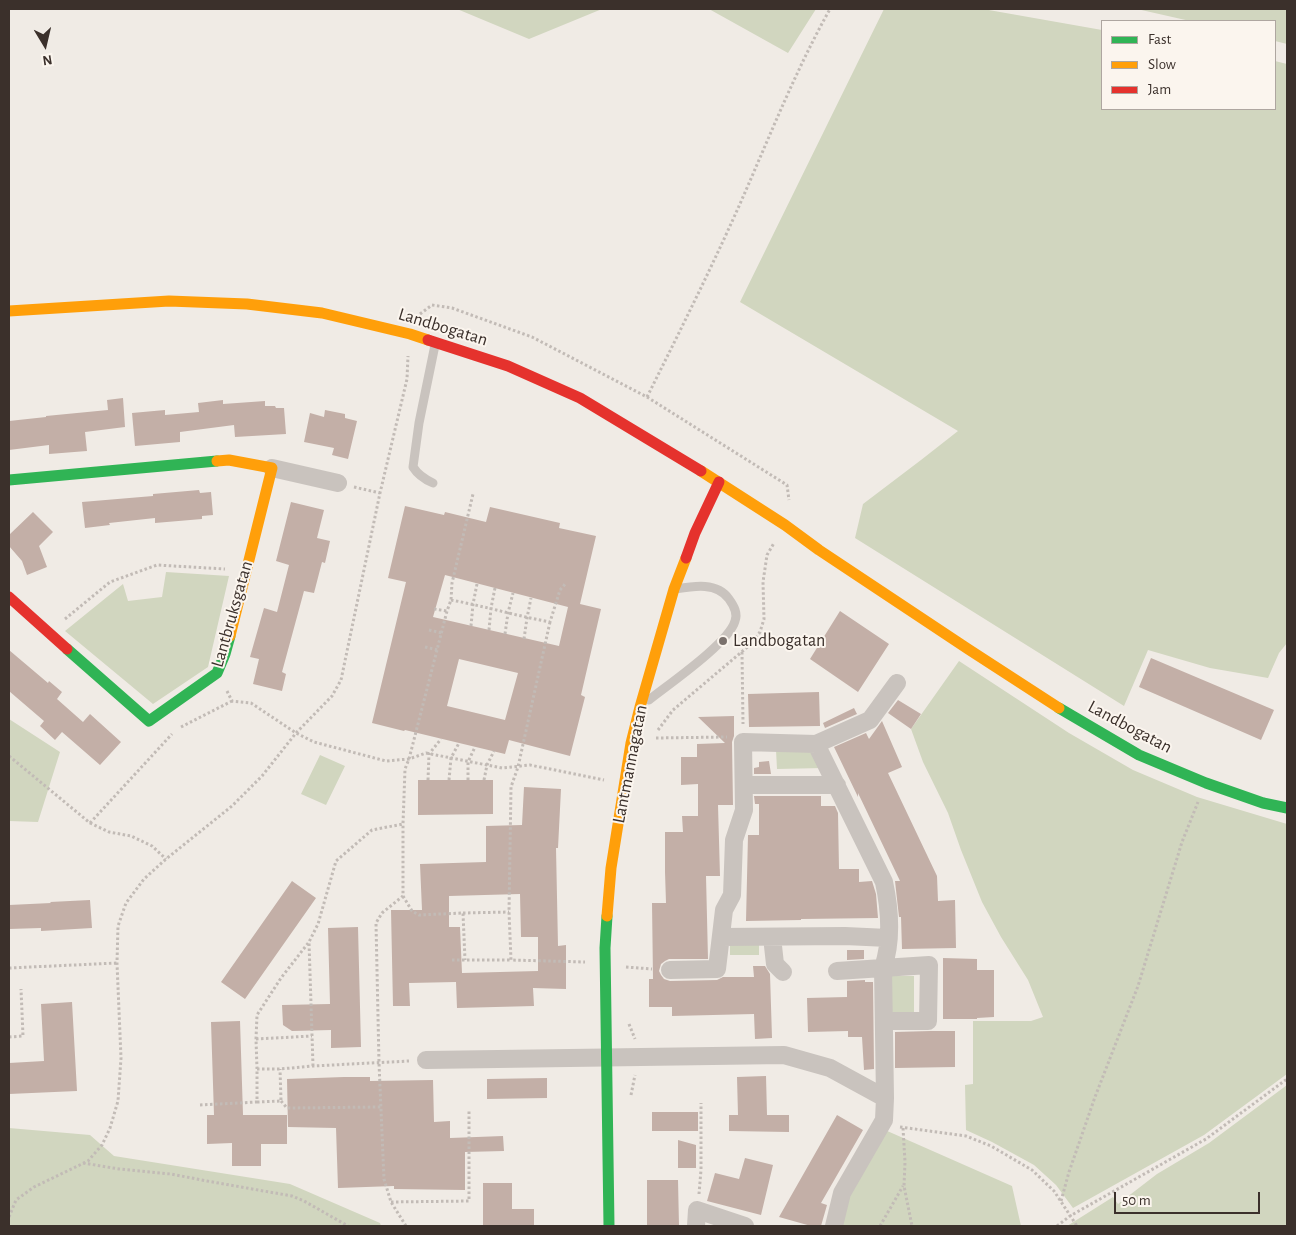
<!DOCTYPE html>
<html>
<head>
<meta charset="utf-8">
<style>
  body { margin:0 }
  #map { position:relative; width:1296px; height:1235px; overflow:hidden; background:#f0ebe5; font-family:"Alegreya Sans",sans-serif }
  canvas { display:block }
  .frame { position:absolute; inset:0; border:10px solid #3b302b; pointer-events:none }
  .legend { position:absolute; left:1101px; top:20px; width:175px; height:90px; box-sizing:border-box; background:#fbf5ee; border:1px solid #aea6a0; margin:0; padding:6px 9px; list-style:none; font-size:15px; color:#3b302b }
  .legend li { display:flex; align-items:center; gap:10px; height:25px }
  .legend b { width:25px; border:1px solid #aea6a0 }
  .north { position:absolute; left:20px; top:20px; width:50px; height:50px; -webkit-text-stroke:4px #fbf5ee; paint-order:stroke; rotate:171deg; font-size:14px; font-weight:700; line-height:20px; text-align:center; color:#3b302b }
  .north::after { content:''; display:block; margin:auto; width:18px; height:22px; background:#3b302b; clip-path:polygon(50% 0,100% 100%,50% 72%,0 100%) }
  .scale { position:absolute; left:1114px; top:1192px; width:146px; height:22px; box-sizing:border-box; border:2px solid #3b302b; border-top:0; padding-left:6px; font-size:15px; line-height:18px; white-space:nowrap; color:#3b302b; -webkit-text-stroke:4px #fbf5ee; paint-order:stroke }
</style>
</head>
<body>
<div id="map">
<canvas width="1296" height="1235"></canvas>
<div class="frame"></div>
<ul class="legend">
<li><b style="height:6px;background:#30b455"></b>Fast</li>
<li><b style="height:6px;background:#ff9f0a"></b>Slow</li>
<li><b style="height:6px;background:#e5322d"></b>Jam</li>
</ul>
<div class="north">N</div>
<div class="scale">50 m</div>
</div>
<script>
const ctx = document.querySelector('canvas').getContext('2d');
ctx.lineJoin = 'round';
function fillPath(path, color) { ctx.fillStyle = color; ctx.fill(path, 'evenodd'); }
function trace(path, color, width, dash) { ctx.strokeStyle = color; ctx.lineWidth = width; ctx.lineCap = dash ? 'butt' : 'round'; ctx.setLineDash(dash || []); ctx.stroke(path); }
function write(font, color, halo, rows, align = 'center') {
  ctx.font = font + ' "Alegreya Sans",sans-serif'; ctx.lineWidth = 4; ctx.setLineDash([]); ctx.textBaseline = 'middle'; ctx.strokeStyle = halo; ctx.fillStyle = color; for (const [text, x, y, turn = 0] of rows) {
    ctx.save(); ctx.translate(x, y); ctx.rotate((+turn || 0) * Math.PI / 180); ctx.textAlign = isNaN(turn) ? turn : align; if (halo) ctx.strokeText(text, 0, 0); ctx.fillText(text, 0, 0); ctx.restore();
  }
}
const green = new Path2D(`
  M457 9H602L529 39Z
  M709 9H816L788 53Z
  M884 9H983L1102 30V109H1275V61L1287 64V643L1279 653 1268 678 1210 668 1148 650 1124 706 855 538 863 504 921 460 958 431 740 302Z
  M1137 9H1287V44L1275 41V21H1190Z
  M166 572 229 576 208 667 153 704 65 631 123 584 128 601 162 597Z
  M959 661 1069 733 1133 770 1197 797 1287 824V1074L1204 1135 1073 1208 1056 1185 1034 1165 992 1142 966 1130 965 1085 973 1084V1021H1031L1043 1017 1028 980 1001 937 982 902 961 850 948 813 923 762 911 729Z
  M9 719 60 752 38 822 9 821Z
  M776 750H811L823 768 777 769Z
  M320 755 345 766 326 805 301 794Z
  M730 942H759V955H730Z
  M891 976H914V1012H891Z
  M1287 1085V1226H1067L1113 1197 1118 1204 1157 1174 1209 1143Z
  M9 1128 90 1135 114 1156 290 1184 380 1223 381 1226H9Z
  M885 1130 1012 1186 1021 1226H828Z`);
const building = new Path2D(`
  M123 398 125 427 85 432 87 451 49 454V445L9 450V421L46 417V416L108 410 107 400Z
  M223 400V404L265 401V406H275L276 408H284L286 434 235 437 234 425 180 432V442L135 446 132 413 165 410V415L199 412 198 403Z
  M325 410 345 414V418L357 421 348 459 332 455 334 448 304 442 310 413 324 417Z
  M199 490 200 493 211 492 213 515 202 516V519L155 523V518L109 523 110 525 85 528 82 502 153 496V494Z
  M291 502 324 510 317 538 330 541 325 563 322 562 314 593 304 591 282 672 286 674 282 691 253 684 259 659 250 657 264 608 277 612 289 565 276 561Z
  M405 506 444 515 445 512 486 522 490 507 560 523 559 528 596 536 580 604 601 609 581 695 585 697 570 756 509 740 505 754 405 730 404 731 372 723 406 582 388 578ZM445 575 568 607 559 646 433 617ZM459 659 518 673 505 720 447 706Z
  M33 512 53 532 39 546 47 567 27 575 22 561 9 546V535Z
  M840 611 889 644 858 692 810 659Z
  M9 650 48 683 49 681 62 692 57 699 83 722 90 714 121 742 100 765 62 732 55 740 40 726 44 721 9 691Z
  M1151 658 1274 710 1261 740 1139 687Z
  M819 692 820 726 749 727 748 694Z
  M898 700 921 714 911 729 888 713Z
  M854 708 857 714 825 728 823 723Z
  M734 716V736L732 742 733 805H718L720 876H706L708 959H669L665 961 661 964 659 971 661 975 664 979 670 981 717 980 723 977H754L753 966H765L770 974 772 1038 755 1039 754 1014 672 1016V1007H649V979H653L652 903H666L665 872V832H683L682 816H698V784L681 785V757H697V744L725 743 698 717Z
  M882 721 902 767 888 773 937 876 938 901 955 900 956 948 902 949 901 917H899L895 881H900L858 793V797L834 747 866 733 869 739Z
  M769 761 771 774H754V768L759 767V762Z
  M418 780H493V814L418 815Z
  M524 787 561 789 558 848H556L558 946 566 945V989L533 988 534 1006 457 1008 456 982 409 983 410 1006H393L391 910H422L420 864 486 862V826L522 825ZM520 894 521 937H538V971L462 973 460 927H449V896Z
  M754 796H821V806H835L838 813 839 869H859V882L872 881 876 894 878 918 801 919V920L746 921 748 835H759V804H755Z
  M292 881 316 898 245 999 221 982Z
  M90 900 92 928 41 931V928L9 929V905L51 903 50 902Z
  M358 927 361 1047 331 1048V1030L292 1031 283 1025 282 1005 330 1004 328 928Z
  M847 950H864V959L847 960Z
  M943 958 977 959V970H994V1017L977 1018V1019H943Z
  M865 980V982H873L874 1069 864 1070 862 1037H848V1031L808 1032 807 998 847 997V981Z
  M72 1002 77 1091 9 1094V1063L44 1061 41 1004Z
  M240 1021 243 1115H287V1144H261V1166H232V1143L207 1144V1115H214L211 1022Z
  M931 1031H955V1067L895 1068V1032Z
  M766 1076 767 1115H789V1132L729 1131V1115H738L737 1077Z
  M344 1077H370V1081L433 1080 434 1122 450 1121V1138L503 1136 504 1151 465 1152V1190L394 1189V1186L338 1188 336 1128 288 1127 287 1079Z
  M547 1078V1098L487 1099V1079Z
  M652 1112H698V1131H652Z
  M837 1115 863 1130 821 1203 827 1205 821 1226H811L779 1217Z
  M678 1140 696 1145V1168H678Z
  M745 1158 773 1165 761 1215 707 1201 715 1173 739 1179Z
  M647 1180H678L679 1226H647Z
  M483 1183H512V1209H534V1226H483Z`);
const path = new Path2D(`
  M420 314 432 305 452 308 532 337 647 397 787 485 789 500
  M647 397C677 337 707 277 735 215 766 146 793 75 830 9
  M354 487 380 493
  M451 600C484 606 517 616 550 622L560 590 566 583
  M434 609 447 611
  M65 619 110 582 157 565 225 569
  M550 622 518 767 511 787 509 912 511 960 585 962
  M471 626 473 604 477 584
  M429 630 442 633
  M489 630 491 608 495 588
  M505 634 508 613 513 593
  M524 639 527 618 531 598
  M425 647 438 650
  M742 652 743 724
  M227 691 232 701 251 703 296 733 314 742 386 761 409 759 426 753 502 768 530 765 604 780
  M181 727 232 701
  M658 730 673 710 751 644 760 632 764 619 763 582 767 555 774 543
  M656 738 727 737
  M9 756 90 823 109 832 131 836 152 846 166 859
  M428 780 429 754 441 739
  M449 780 451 758 459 743
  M468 780V762L475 747
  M484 780 487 765 494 751
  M90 823 172 734
  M403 896 412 911 419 915 463 913 465 960
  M463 913 509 912
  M452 960H511
  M626 967 652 969
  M9 968 117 963
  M629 1024 635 1039
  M9 1037 23 1036 21 989
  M256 1039 312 1036
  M313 1066 309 942 318 924 336 861 372 830 403 824
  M257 1069H280L313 1066 409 1061
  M631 1095 635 1075
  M281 1101 287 1108 381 1107
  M257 1102 281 1101 280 1069
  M200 1105 257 1102V1069L256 1039 257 1015 281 978 309 942
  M900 1127 966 1136 991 1146 1032 1170 1054 1191 1077 1226
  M903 1128 905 1162 904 1186 912 1226
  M83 1163 119 1169 171 1174 207 1181 292 1196 304 1201 348 1226
  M699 1194 701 1170V1103
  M1061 1201 1069 1172 1095 1097 1138 986 1182 842 1198 802
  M391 1202 469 1201V1111
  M9 1217 16 1200 34 1187 88 1161 102 1145 110 1128 118 1101 121 1058 117 963 118 926 126 903 144 879 166 859 232 806 262 776 296 733 332 696 341 680 380 493 407 379 408 356
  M406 1226 391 1202 384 1179 379 1063 376 923 382 913 403 896V824L405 769 409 759 447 611 451 600 452 583 473 494
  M880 1226 903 1186
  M1057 1226 1070 1216 1206 1139 1287 1079`);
const lane = new Path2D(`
  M433 483C424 479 418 475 413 467L419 423 435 345
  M649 700C669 684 729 643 735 621 738 613 734 606 729 599 717 582 694 586 676 589`);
const street = new Path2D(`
  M272 468 338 483
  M816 744 884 882C890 910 892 941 883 968L885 1098
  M744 785H837
  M721 937 845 936 888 938
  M772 937 775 964 783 972
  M670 970 717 969 724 910 732 895 734 840 744 810 743 742 816 744 870 720 897 683
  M837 971 929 965 928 1021H884
  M426 1060 784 1055 830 1068 885 1098 884 1120 842 1193 834 1226
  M696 1226 697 1210 745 1226`);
const fast = new Path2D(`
  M9 480 217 461
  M67 649 149 721 217 673 225 654 230 636
  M1059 708 1139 755 1206 783 1263 803 1287 808
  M607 916 605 948 609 1226`);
const slow = new Path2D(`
  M9 311 169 301 247 304 322 313 410 334 428 340
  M217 461 229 460 272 468 230 636
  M701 471 785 525 819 550 968 649 1059 708
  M607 916 611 868 631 743 640 707 674 589 686 558`);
const jam = new Path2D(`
  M428 340 508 366 580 398 701 471
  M686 558 695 533 719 482
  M9 597 67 649`);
const markers = [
  [723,641,5,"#7a716c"]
];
const streetNames = [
  ["Landbogatan",443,327,17],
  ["Lantbruksgatan",232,614,-74],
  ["Landbogatan",1130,727,28],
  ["Lantmannagatan",630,764,-79]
];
const poiNames = [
  ["Landbogatan",733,641]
];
fillPath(green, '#d1d6bf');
fillPath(building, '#c3afa7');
trace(path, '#c2bbb6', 3, [2.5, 2.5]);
trace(lane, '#c9c3be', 9);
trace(street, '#c9c3be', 18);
trace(fast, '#30b455', 11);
trace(slow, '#ff9f0a', 11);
trace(jam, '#e5322d', 11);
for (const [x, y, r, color] of markers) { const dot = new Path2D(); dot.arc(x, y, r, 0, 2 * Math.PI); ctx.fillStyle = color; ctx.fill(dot); trace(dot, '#fbf5ee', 2); }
write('18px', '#3b302b', '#fbf5ee', streetNames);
write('18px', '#3b302b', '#fbf5ee', poiNames, 'left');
</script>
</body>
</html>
